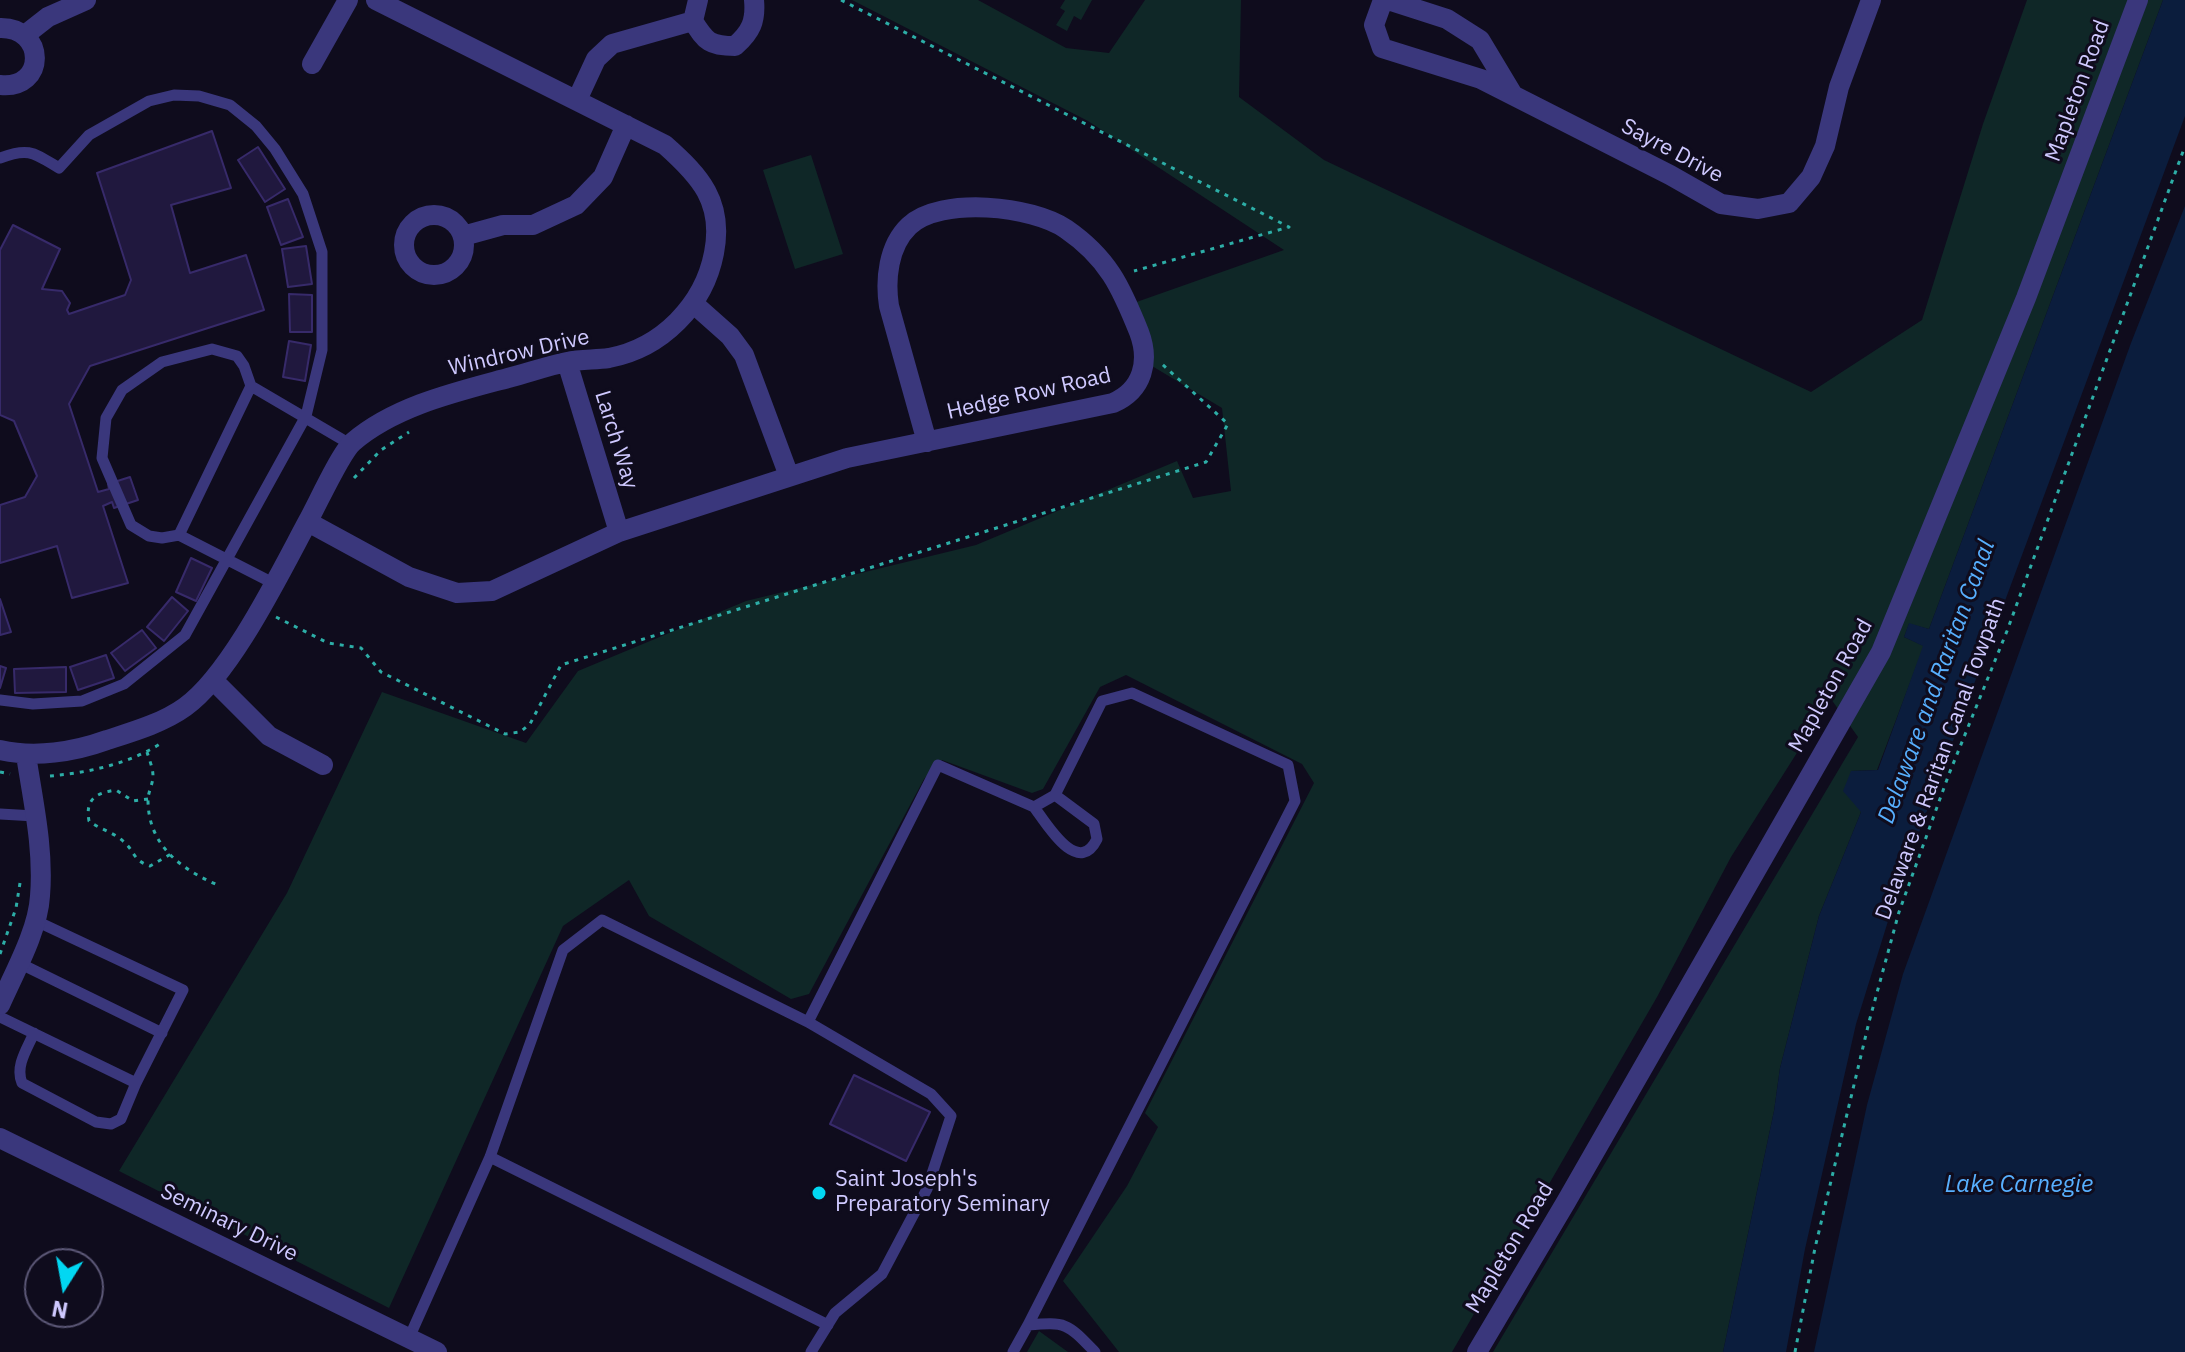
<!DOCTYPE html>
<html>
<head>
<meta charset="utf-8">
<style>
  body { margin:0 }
  #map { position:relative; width:2185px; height:1352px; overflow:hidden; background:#0f0c1d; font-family:"IBM Plex Sans",sans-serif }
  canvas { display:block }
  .north { position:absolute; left:24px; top:1248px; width:80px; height:80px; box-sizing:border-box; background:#0f0c1d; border:2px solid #5c5877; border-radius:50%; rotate:191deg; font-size:22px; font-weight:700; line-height:32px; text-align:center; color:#cfc9ff }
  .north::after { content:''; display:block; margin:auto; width:28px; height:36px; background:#02d7f2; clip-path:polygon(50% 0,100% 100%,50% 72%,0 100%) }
</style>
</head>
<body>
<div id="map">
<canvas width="2185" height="1352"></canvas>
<div class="north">N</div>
</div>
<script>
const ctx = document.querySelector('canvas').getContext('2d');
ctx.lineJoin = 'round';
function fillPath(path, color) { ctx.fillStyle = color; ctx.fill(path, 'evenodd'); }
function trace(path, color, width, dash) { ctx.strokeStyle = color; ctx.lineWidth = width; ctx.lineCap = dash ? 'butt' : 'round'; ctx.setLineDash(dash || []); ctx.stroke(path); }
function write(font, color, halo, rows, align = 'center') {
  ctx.font = font + ' "IBM Plex Sans",sans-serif'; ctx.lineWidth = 6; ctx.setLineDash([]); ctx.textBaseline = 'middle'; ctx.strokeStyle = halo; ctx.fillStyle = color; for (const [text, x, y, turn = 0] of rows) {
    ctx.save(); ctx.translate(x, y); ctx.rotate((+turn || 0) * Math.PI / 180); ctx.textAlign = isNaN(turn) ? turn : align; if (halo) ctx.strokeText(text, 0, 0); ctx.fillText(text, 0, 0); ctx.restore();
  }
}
const green = new Path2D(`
  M852 0H978L1066 48 1109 53 1145 0H1241L1239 97 1324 160 1811 392 1922 320 1983 124 2027 0H2163L1929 629 1909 624 1904 637 1924 646 1877 770 1851 771 1861 812 1819 916 1780 1068 1774 1111 1723 1352H1493L1858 737 1831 699 1731 857 1657 997 1452 1352H1119L1063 1281 1127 1186 1158 1127 1145 1113 1314 783 1302 764 1126 675 1100 687 1043 789 1032 793 942 760 924 779 809 994 791 999 649 916 629 880 563 926 389 1308 119 1171 287 893 382 692 526 743 578 671 746 601 976 545 1177 461 1193 498 1231 491 1222 408 1142 360 1128 305 1284 250 1088 121Z
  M1065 0H1092L1081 20 1074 16 1067 31 1056 25 1065 11 1060 8Z
  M811 155 843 254 795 269 763 170Z
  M1039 1331 1068 1352H1027Z`);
const water = new Path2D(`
  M2163 0H2185V116L1898 889 1856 1024 1805 1249 1786 1352H1723L1774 1111 1780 1068 1819 916 1861 812 1843 791 1851 771 1878 770 1923 646 1904 637 1909 623 1929 629Z
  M2185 206V1352H1814L1867 1105 1903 974 2131 343Z`);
const building = new Path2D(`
  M212 131 231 188 171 205 190 273 246 255 264 310 90 366 69 404 98 492 109 489 108 484 130 477 138 500 114 508 112 502 103 506 128 583 72 598 57 546 0 563V505L25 497 37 476 14 421 0 415V250L13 225 60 249 42 289 62 291 70 303 67 310 69 314 125 295 131 280 97 173Z
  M258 147 285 189 265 202 238 160Z
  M288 199 303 237 281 245 267 207Z
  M306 246 312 284 288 287 282 249Z
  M289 294 312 295V332H290Z
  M289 341 311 345 305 381 283 377Z
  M191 558 212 568 196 601 176 592Z
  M172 597 188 611 164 641 147 627Z
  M0 599 11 632 0 635Z
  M142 630 156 648 125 671 111 653Z
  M106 655 114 678 78 690 70 667Z
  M0 666 6 668 0 688Z
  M66 667V692L15 693 14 669Z
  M854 1075 930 1112 906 1161 830 1124Z`);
const path = new Path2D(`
  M841 0 1289 227 1134 271
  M354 478 381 450 409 432
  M276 617 328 643 361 648 381 672 505 734 520 732 530 724 561 665 1206 462 1228 424 1162 364
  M147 752C149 759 153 768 153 776 153 784 148 792 148 800 148 846 182 870 220 886
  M0 772 10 774
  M50 776C87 773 128 764 160 744
  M148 799 133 801 116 790C96 793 85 799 89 821 99 829 113 832 123 841 135 851 132 860 150 866L171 854
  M0 954 16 908 20 883
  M1795 1352 1815 1248 1869 1022 1899 912 1949 774 2007 631 2185 146`);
const service = new Path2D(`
  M0 158C29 147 34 153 59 168L89 135 149 101 174 95 199 96 230 105 256 126 275 149 303 194 322 252V350L306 416 185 635 124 684 82 701 33 704 0 700
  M179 535 162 538 149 536 131 525 102 458 106 418 122 390 162 362 212 349 237 356 244 366 251 386
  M273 583 179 535 251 386 350 444
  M1034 807C1046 823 1078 878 1097 839L1094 824 1055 795
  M0 814 35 816
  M19 963 162 1033
  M0 1017 136 1083 183 990 34 920
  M808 1022 931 1094 951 1116 927 1189 882 1274 835 1313 811 1352
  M34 1033C27 1049 15 1066 22 1083L96 1122 111 1124 121 1119 136 1083
  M490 1157 828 1325
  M409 1338 490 1157 563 950 602 920 808 1022 938 765 1034 807 1055 795 1102 701 1132 693 1288 765 1295 801 1028 1325
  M1013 1352 1028 1325C1067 1322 1067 1323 1095 1352`);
const minor = new Path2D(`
  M698 0 693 21C706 42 710 46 735 46 751 32 756 21 754 0
  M1383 0 1374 25 1382 48 1481 79 1670 175 1721 204 1758 209 1789 203 1811 177 1825 146 1839 87 1871 0
  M1388 0 1447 19 1480 40 1513 95
  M0 28C46 27 47 90 0 85
  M25 35 48 17 86 0
  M312 64 348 0
  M577 100 596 59 612 44 693 21
  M404 245a30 30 0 1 1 60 0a30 30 0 1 1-60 0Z
  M463 236 503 225H533L576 205 603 177 626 125
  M694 304 730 336 744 355 789 476
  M567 362 619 532
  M308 522 409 577 457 593 492 591 619 532 847 458 1113 403C1143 390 1150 361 1139 332 1121 287 1108 258 1066 229 1033 206 941 196 909 226 888 246 885 280 889 306L927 442
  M213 680 269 736 323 765
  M0 750C35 758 74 752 107 740 132 732 163 723 185 707 231 674 280 573 308 521 317 505 341 452 353 442 395 406 456 392 508 378 528 373 547 366 567 362 581 359 595 360 609 358 662 348 704 305 714 253 724 202 700 176 665 145L376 0
  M0 1005C14 973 38 931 40 896 44 849 33 801 26 755
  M1477 1352 1566 1202 1881 652 2026 298 2138 0`);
const tertiary = new Path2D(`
  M0 1138 437 1352`);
const markers = [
  [819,1193,8,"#02d7f2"]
];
const streetNames = [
  ["Mapleton Road",2078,91,-70],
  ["Sayre Drive",1672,151,28],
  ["Windrow Drive",519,353,-13],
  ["Hedge Row Road",1029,394,-13],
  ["Larch Way",616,440,73],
  ["Mapleton Road",1831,686,-61],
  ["Delaware & Raritan Canal Towpath",1941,759,-70],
  ["Seminary Drive",229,1223,26],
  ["Mapleton Road",1510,1248,-59]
];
const poiNames = [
  ["Saint Joseph's",835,1180],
  ["Preparatory Seminary",835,1205]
];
const waterNames = [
  ["Delaware and Raritan Canal",1937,682,-70],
  ["Lake Carnegie",2019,1185]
];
fillPath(green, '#0f2727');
fillPath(water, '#0b1d3d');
fillPath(building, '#20183e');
trace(building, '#372a6a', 2);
trace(path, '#2daea7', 3, [4, 6]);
trace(service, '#3a377c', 11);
trace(minor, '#3a377c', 20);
trace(tertiary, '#3a377c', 20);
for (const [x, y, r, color] of markers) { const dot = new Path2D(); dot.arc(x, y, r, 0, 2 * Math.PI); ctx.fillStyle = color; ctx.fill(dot); trace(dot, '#0f0c1d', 3); }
write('22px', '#cfc9ff', '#0f0c1d', streetNames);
write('22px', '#cfc9ff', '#0f0c1d', poiNames, 'left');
write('italic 24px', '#57affe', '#0f0c1d', waterNames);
</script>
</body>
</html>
